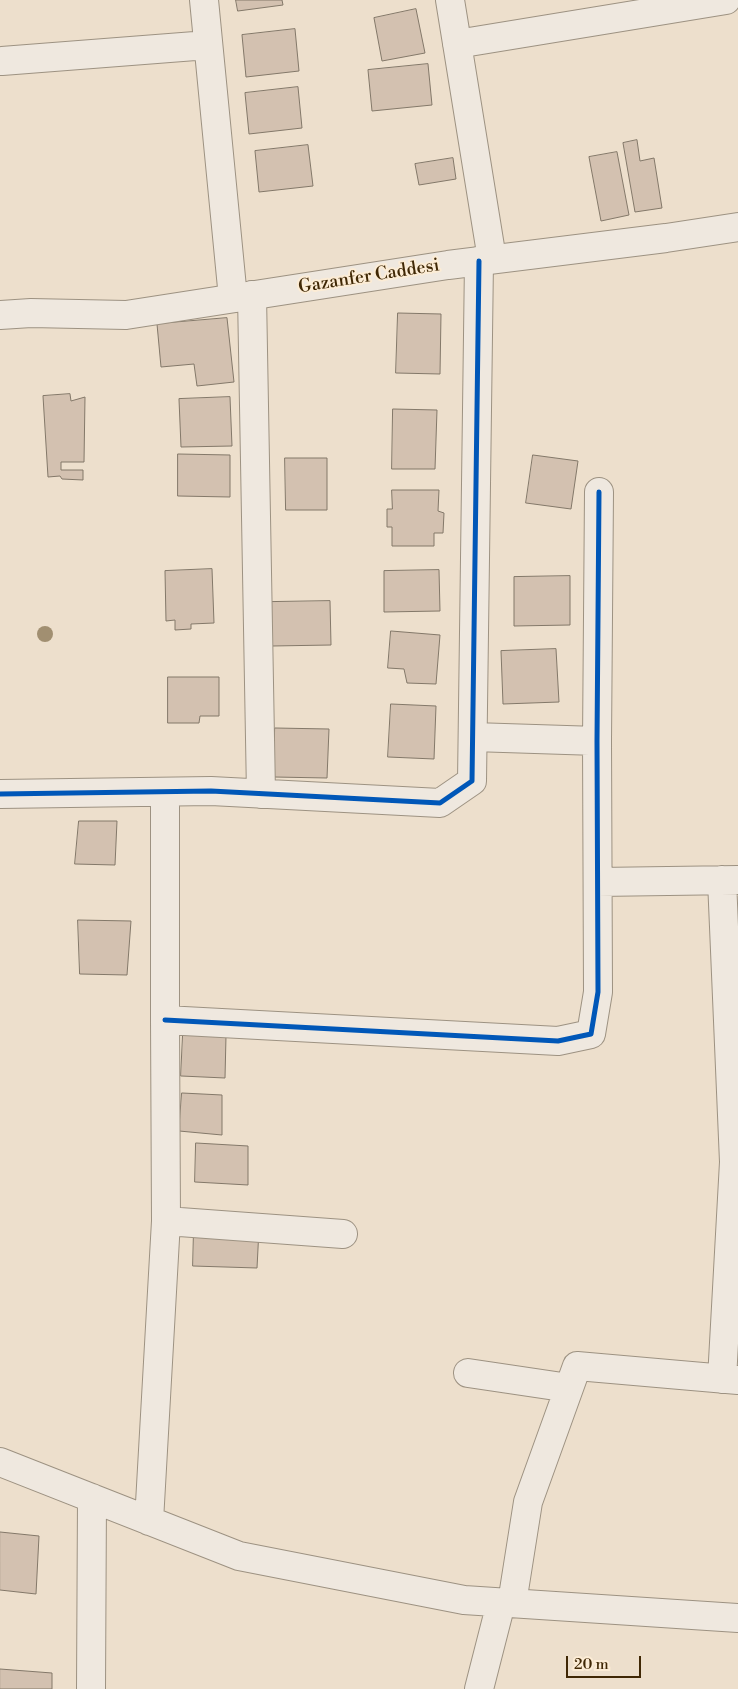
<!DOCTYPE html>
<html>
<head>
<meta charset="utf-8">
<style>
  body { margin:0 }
  #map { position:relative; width:738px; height:1689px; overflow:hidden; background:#eddfcc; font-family:"Libre Bodoni",serif }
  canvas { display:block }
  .scale { position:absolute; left:566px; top:1656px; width:75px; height:22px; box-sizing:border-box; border:2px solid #402805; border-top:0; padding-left:6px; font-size:15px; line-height:18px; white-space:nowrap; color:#402805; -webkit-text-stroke:4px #fcecd5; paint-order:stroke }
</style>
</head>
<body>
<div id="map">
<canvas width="738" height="1689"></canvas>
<div class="scale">20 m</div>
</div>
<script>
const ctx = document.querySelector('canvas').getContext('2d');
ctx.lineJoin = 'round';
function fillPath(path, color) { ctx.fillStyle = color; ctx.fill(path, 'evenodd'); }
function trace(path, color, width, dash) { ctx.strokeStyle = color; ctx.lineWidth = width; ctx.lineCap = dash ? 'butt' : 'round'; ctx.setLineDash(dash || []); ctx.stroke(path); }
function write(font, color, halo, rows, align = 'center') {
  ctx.font = font + ' "Libre Bodoni",serif'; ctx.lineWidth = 4; ctx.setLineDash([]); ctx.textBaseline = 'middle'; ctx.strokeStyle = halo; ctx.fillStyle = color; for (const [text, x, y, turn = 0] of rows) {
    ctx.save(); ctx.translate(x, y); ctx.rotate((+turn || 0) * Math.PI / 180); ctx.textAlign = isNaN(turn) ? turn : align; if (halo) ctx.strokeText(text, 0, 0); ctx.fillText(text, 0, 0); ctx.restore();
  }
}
const building = new Path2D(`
  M236 0H282L283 5 238 11Z
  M416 9 425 53 382 61 374 18Z
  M295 29 299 71 246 77 242 35Z
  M428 64 432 105 372 111 368 70Z
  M298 87 302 128 249 134 245 93Z
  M637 140 640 161 654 158 662 208 635 212 623 143Z
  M308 145 313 186 259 192 255 151Z
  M617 152 629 215 601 221 589 157Z
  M453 158 456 179 419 185 415 164Z
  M398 313 441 314 440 374 396 373Z
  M227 318 234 382 197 386 194 364 161 367 157 324Z
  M70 394 71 401 85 397 84 462H61V470H83V480L62 479 60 476 48 477 43 396Z
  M230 397 232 446 181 447 179 399Z
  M393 409 437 410 435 469H392Z
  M178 454 230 455V497L178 496Z
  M533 455 578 461 571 509 526 503Z
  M285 458H327V510H286Z
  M392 490H439L438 511 444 513 443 533H434V546H392V527H387V509H392Z
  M212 569 214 623 191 624V629L175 630V620L166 621 165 571Z
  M439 570 440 611 384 612V571Z
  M570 576V625L514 626V577Z
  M330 601 331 645 272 646 271 602Z
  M391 631 440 635 436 684 407 683 404 669 388 668Z
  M556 649 559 702 503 704 501 651Z
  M168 677H219V716H200L199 723H168Z
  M391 704 436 706 434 759 388 757Z
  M275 728 329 729 327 778 274 777Z
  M79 821H117L115 865 75 864Z
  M78 920 131 921 127 975 80 974Z
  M183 1034 226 1036 225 1078 181 1076Z
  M182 1093 222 1095V1135L179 1131Z
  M196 1143 248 1146V1185L195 1182Z
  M194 1228 259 1229 257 1268 193 1266Z
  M0 1532 39 1536 36 1594 0 1590Z
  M0 1669 52 1673V1689H0Z`);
const minor = new Path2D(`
  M204 0 233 298
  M450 0 492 259
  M457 44 726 0
  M2 61 208 45
  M252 295 261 794
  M473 737 597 741
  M0 794 211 791 440 803 472 781 479 261
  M722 880 734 1162 722 1379
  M598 882 738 880
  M165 1020 558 1041 591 1034 598 992 597 741 599 492
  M166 1221 343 1234
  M468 1373 569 1388
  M0 1462 239 1556 464 1600 738 1618
  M149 1521 166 1221 165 1020V792
  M512 1603 528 1502 577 1366 738 1380
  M91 1689 92 1498
  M479 1689 501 1603`);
const tertiary = new Path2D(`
  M0 315 31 313 126 315 448 265 666 238 738 227`);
const cycleway = new Path2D(`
  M0 794 211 791 440 803 472 781 479 261
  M165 1020 558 1041 591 1034 598 992 597 741 599 492`);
const trees = [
  [45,634]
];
const streetNames = [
  ["Gazanfer Caddesi",369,277,-9]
];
fillPath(building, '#d3c1b0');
trace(building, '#837869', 1);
trace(minor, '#9d9282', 30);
trace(tertiary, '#9d9282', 30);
trace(minor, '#efe8df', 28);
trace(tertiary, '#efe8df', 28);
trace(cycleway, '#0057b8', 5);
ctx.fillStyle = '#a18f71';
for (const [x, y] of trees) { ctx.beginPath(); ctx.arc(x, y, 8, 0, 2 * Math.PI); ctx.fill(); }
write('18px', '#402805', '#fcecd5', streetNames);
</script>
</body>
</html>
